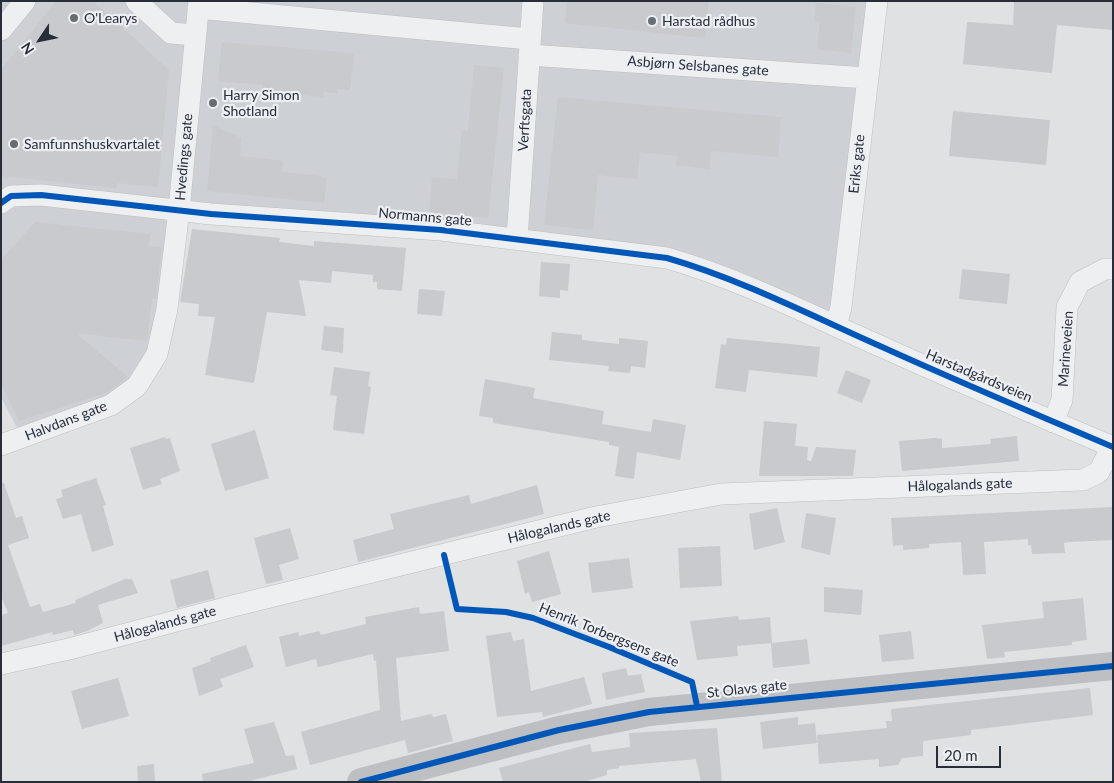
<!DOCTYPE html>
<html>
<head>
<meta charset="utf-8">
<style>
  body { margin:0 }
  #map { position:relative; width:1114px; height:783px; overflow:hidden; background:#dfe1e3; font-family:Lato,sans-serif }
  canvas { display:block }
  .frame { position:absolute; inset:0; border:2px solid #282e39; pointer-events:none }
  .north { position:absolute; left:15px; top:15px; width:50px; height:50px; -webkit-text-stroke:4px #eceff3; paint-order:stroke; rotate:236deg; font-size:14px; font-weight:700; line-height:20px; text-align:center; color:#282e39 }
  .north::after { content:''; display:block; margin:auto; width:18px; height:22px; background:#282e39; clip-path:polygon(50% 0,100% 100%,50% 72%,0 100%) }
  .scale { position:absolute; left:936px; top:746px; width:65px; height:22px; box-sizing:border-box; border:2px solid #282e39; border-top:0; padding-left:6px; font-size:15px; line-height:18px; white-space:nowrap; color:#282e39; -webkit-text-stroke:4px #eceff3; paint-order:stroke }
</style>
</head>
<body>
<div id="map">
<canvas width="1114" height="783"></canvas>
<div class="frame"></div>
<div class="north">N</div>
<div class="scale">20 m</div>
</div>
<script>
const ctx = document.querySelector('canvas').getContext('2d');
ctx.lineJoin = 'round';
function fillPath(path, color) { ctx.fillStyle = color; ctx.fill(path, 'evenodd'); }
function trace(path, color, width, dash) { ctx.strokeStyle = color; ctx.lineWidth = width; ctx.lineCap = dash ? 'butt' : 'round'; ctx.setLineDash(dash || []); ctx.stroke(path); }
function write(font, color, halo, rows, align = 'center') {
  ctx.font = font + ' Lato,sans-serif'; ctx.lineWidth = 4.5; ctx.setLineDash([]); ctx.textBaseline = 'middle'; ctx.strokeStyle = halo; ctx.fillStyle = color; for (const [text, x, y, turn = 0] of rows) {
    ctx.save(); ctx.translate(x, y); ctx.rotate((+turn || 0) * Math.PI / 180); ctx.textAlign = isNaN(turn) ? turn : align; if (halo) ctx.strokeText(text, 0, 0); ctx.fillText(text, 0, 0); ctx.restore();
  }
}
const built = new Path2D(`
  M1 1H884L841 328 702 272 535 233 172 220 160 331 137 378 26 445 1 397Z`);
const building = new Path2D(`
  M56 1H93L169 70 158 187 117 183 116 188 1 176V70Z
  M567 1H709L705 38 565 23Z
  M1014 1H1113V30L1057 25 1052 73 963 64 967 22 1013 25Z
  M816 3 856 7 851 53 817 49 820 21 814 20Z
  M222 42 354 53 350 90 337 89V93L324 92 323 97 262 91 263 85 218 81Z
  M474 65 504 68 488 218 429 213 432 177 457 179 462 131H468Z
  M558 97 781 117 778 157 711 151 709 169 676 165 677 156 640 152 637 179 598 175 593 230 544 225Z
  M953 111 1050 120 1046 165 949 156Z
  M213 125 241 138 240 156 283 161 282 172 320 176 327 179 324 203 207 191Z
  M35 222 150 234 149 246 162 247 156 299H152L147 341 76 333 128 377 106 393 19 421 1 383V260Z
  M192 229 280 238 279 242 314 246V241L406 248 402 291 377 289V282H373V275L332 271 331 283 299 280 306 316 267 312 254 383 205 375 215 317 198 316 199 304 180 302Z
  M541 262 570 264 568 291 560 290V298L539 296Z
  M962 269 1010 274 1007 304 959 299Z
  M419 289 445 291 442 316 417 314Z
  M324 326 344 328 343 353 321 350Z
  M552 332 582 335V340L619 344V338L648 341 645 368 631 366 630 373 608 371 609 366 549 360Z
  M727 338 820 347 817 377 749 370 746 392 715 388 721 344 726 345Z
  M334 367 370 372 368 386 371 387 364 434 333 430 337 396 330 395Z
  M846 370 871 380 862 403 837 393Z
  M485 379 535 388 533 398 604 411 602 424 651 432 653 419 686 425 680 460 637 452 634 479 615 476 619 447 609 445V442L493 423V418L479 416Z
  M764 421 797 424 795 446 808 447 807 460 811 461 816 447 856 450 853 476H759Z
  M255 430 269 478 225 491 211 444Z
  M1017 436 1019 461 902 471 899 441 936 438 942 439V448L991 444 990 439Z
  M165 437 166 439 170 438 180 471 160 479 162 484 143 490 130 448Z
  M96 478 106 505 103 506 114 545 92 552 81 514 63 519 56 499 63 497 61 490Z
  M1 483H4L16 518 22 516 29 538 8 545 30 607 40 604 43 612 76 603 75 600 125 579H132L138 593 98 605 103 623 87 631 74 635 73 630 53 635 52 632 1 646V615L8 613 1 596Z
  M537 485 544 514 358 562 353 540 394 529 390 514 469 495 471 504Z
  M1113 507V540L1069 542 1064 543 1065 553 1032 554 1031 545H1028V539L984 542 986 574 963 575 961 542 929 544V548L903 550V545L893 546 891 518Z
  M777 508 785 542 754 550 749 514Z
  M806 513 836 518 830 555 801 548Z
  M290 528 299 559 279 565 283 580 266 584 254 538Z
  M720 546 722 586 680 588 678 548Z
  M549 551 561 594 532 602 529 592 525 594 517 561Z
  M629 558 633 588 592 593 588 563Z
  M208 570 215 598 177 608 170 580Z
  M824 587 863 590 861 615 824 612Z
  M1083 598 1087 640 1072 642V645L1004 652 1005 657 987 659 982 625 1044 618 1042 602Z
  M419 607 420 614 444 611 449 651 396 658 401 721 431 714 434 717 446 714 453 741 408 753 405 740 310 765 301 732 380 710 376 660 374 661 373 654 318 667 316 659 286 667 279 637 298 632 299 636 319 631 321 635 366 624 365 617Z
  M738 616 739 620 770 617 772 643 807 639 810 664 773 668 771 643 737 646 738 656 697 660 690 621Z
  M911 631 914 659 882 662 879 635Z
  M511 632 513 641 524 639 531 691 584 677 592 704 543 717 542 712 497 717 486 636Z
  M246 645 254 667 220 679 223 687 199 696 192 668 211 661 210 658Z
  M626 668 628 676 641 674 645 692 606 700 602 673Z
  M118 678 129 716 82 729 71 691Z
  M1090 688 1093 715 971 730V735L923 741V756L902 758 898 765 879 767V759L819 764 817 735 887 728 886 721H892L891 709Z
  M798 717V725L815 723 817 743 763 749 760 722Z
  M274 722 286 756 294 755 297 769 246 782H203L202 774 254 763 244 729Z
  M717 728 722 782H701L696 759 619 766V768L607 770V775L583 782H503L499 768 590 744 592 752 630 747 629 733Z
  M154 764 155 782H138L137 766Z`);
const street = new Path2D(`
  M136 1 171 33 195 35
  M198 8 529 39
  M1 30 25 1
  M529 55 867 78
  M1 203 11 196 41 195 211 214 441 230 667 258C740 279 810 315 880 346 957 381 1035 414 1113 447
  M517 239 533 1
  M836 326 841 307 877 1
  M1053 422 1062 400 1067 307 1080 282 1105 269H1113
  M1 445 111 405 137 386 157 354 167 309 179 210 199 1
  M1 664 69 649 233 606 596 517 721 494 1083 480 1099 472 1112 446`);
const secondary = new Path2D(`
  M361 782 559 730 649 712 1113 666`);
const cycleway = new Path2D(`
  M1 203 11 196 41 195 211 214 441 230 667 258C740 279 810 315 880 346 957 381 1035 414 1113 447
  M444 555 457 609 506 612 533 618 609 647 692 682 697 706
  M361 782 559 730 649 712 1113 666`);
const markers = [
  [74,18,5,"#686d74"],
  [652,21,5,"#686d74"],
  [213,103,5,"#686d74"],
  [14,144,5,"#686d74"]
];
const poiNames = [
  ["O'Learys",84,18],
  ["Harstad rådhus",662,21],
  ["Harry Simon",223,95],
  ["Shotland",223,111],
  ["Samfunnshuskvartalet",24,144]
];
const streetNames = [
  ["Asbjørn Selsbanes gate",698,66,4],
  ["Verftsgata",525,120,-87],
  ["Hvedings gate",184,157,-85],
  ["Eriks gate",857,164,-84],
  ["Normanns gate",425,217,5],
  ["Marineveien",1066,349,-86],
  ["Harstadgårdsveien",979,376,23],
  ["Halvdans gate",66,421,-21],
  ["Hålogalands gate",960,485,-2],
  ["Hålogalands gate",559,527,-13],
  ["Hålogalands gate",165,624,-15],
  ["Henrik Torbergsens gate",609,635,22],
  ["St Olavs gate",747,689,-6]
];
fillPath(built, '#cdd0d5');
fillPath(building, '#c8cacd');
trace(street, '#bdbfc1', 22);
trace(street, '#eeeff0', 21);
trace(secondary, '#bdbfc3', 28);
trace(cycleway, '#0057b8', 6);
for (const [x, y, r, color] of markers) { const dot = new Path2D(); dot.arc(x, y, r, 0, 2 * Math.PI); ctx.fillStyle = color; ctx.fill(dot); trace(dot, '#eceff3', 2); }
write('14px', '#282e39', '#eceff3', poiNames, 'left');
write('14px', '#282e39', '#eceff3', streetNames);
</script>
</body>
</html>
